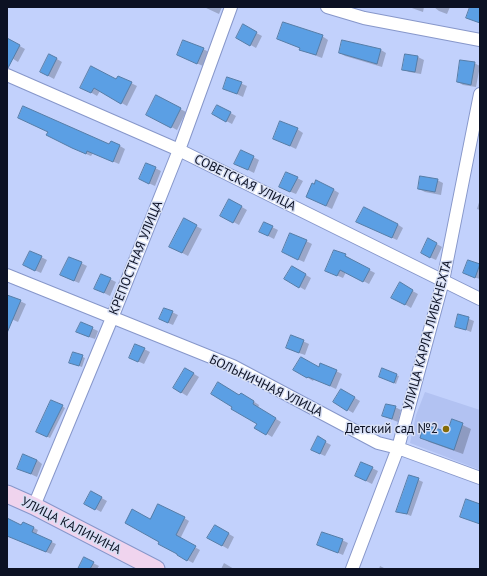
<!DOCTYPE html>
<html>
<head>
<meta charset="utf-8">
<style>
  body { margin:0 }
  #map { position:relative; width:487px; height:576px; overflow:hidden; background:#c2d1fc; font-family:"PT Sans",sans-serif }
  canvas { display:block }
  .frame { position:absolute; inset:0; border:8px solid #0c1123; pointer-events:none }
</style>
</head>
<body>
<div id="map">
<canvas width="487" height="576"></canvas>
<div class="frame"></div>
</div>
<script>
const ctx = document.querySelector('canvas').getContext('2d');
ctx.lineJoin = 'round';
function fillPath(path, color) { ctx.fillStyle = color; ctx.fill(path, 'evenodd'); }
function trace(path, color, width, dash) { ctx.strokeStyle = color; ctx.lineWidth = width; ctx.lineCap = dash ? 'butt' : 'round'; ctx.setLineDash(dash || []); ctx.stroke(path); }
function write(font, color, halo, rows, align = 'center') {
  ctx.font = font + ' "PT Sans",sans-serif'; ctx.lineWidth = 3; ctx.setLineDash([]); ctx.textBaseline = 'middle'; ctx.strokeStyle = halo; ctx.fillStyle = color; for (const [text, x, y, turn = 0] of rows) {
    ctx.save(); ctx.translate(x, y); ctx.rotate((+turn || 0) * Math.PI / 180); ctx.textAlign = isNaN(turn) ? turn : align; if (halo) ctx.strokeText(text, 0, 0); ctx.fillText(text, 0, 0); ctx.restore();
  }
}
const built = new Path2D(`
  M425 392 480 410V470L410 443 416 415Z`);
const shadow = new Path2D(`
  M204 7H222L219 14Z
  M409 7H424L423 12Z
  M434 7H450L447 14 439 11Z
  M243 26 262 36 256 48 237 37Z
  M322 36 328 40 322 58 306 52 300 49 301 48 278 39Z
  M9 40 25 49 18 62 7 55V43Z
  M203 49 209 52 203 66 178 55Z
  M381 50 386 53 382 67 345 56 340 53Z
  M50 55 62 62 54 79 41 72Z
  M406 55 418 57 424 60 421 74 409 72 403 69Z
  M474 63 480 66 476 87 463 85 458 82Z
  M228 78 247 86 243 97 224 88Z
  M116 80 131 83 137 86 127 106 100 91 97 96 82 87Z
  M156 96 186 112 177 130 153 117Z
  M218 106 236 116 232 124 213 114Z
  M297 129 303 133 296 149 279 141Z
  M110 145 120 146 125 149 119 164 93 153 91 156 79 151Z
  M241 151 259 160 254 173 236 164Z
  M155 168 161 171 155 186 146 182Z
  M297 178 303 181 296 194 286 190Z
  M437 180 443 183 441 195 425 192 419 189Z
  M334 190 339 193 332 209 307 197Z
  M480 199V210L477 209Z
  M230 200 247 210 239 225 221 215Z
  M264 223 278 230 274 239 266 235Z
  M363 224H397L403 228 397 240Z
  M196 226 202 229 188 256 175 249Z
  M428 239 442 247 436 260 427 256Z
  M306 241 312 244 304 262 288 255Z
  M345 255 351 259 350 260 375 273 369 284 346 272 343 278 327 271Z
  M41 257 47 260 41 273 30 268Z
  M469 261 480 265V279L470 276Z
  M81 263 87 266 79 283 67 278Z
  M293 267 311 278 305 290 286 279Z
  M110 279 116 282 110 296 96 289Z
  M400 284 418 294 411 308 393 297Z
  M20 301 26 304 18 322 7 317V302Z
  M172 312 178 315 173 325 166 322Z
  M459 315 474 321 471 332 456 326Z
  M81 323 98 331 95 339 83 335Z
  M292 336 309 344 305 355 293 351Z
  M144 349 150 352 144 364 135 360Z
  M74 353 85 358 82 367 73 364Z
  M186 369 199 377 187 396 174 388Z
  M319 369 336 371 342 374 336 389 314 379 313 381 295 370Z
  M383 370 399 376 396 384 383 378Z
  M341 390 360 401 353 413 335 402Z
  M240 396 247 397 259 405 258 408 281 422 272 437 256 427 258 424Z
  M62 406 65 408 50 438 40 433Z
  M395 407 401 410 398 422 383 416Z
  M452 420 471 429 463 454 429 442 421 437 448 433Z
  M318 438 331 445 325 456 318 453Z
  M37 460 42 464 37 477 24 471Z
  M372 468 378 471 372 484 356 476Z
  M410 476 423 482 411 516 398 511Z
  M91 492 107 501 101 512 85 503Z
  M184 518 189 521 180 539 200 550 193 563 178 555 160 541 150 521Z
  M7 519 22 526 34 528 38 530 36 535 56 544 51 554 21 542 7 533Z
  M216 526 234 537 228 549 209 538Z
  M342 540 348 543 343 555 319 545Z
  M93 563 99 566 97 569H79Z
  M224 563 234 569H221Z
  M380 566 386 569H379Z`);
const building = new Path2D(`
  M470 7H480V23L466 18Z
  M283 22 323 35 316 55 299 50 300 48 277 39Z
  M243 24 257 32 250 46 236 38Z
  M7 38 20 45 8 68H7Z
  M183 40 204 48 197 64 177 55Z
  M342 40 381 49 377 64 339 53Z
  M49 54 57 58 48 76 40 72Z
  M405 54 418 56 415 72 402 70Z
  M460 60 475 62 471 85 457 82Z
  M91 66 116 79 118 76 132 82 121 104 94 88 91 93 80 88Z
  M227 77 242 82 237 94 223 89Z
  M156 95 181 108 171 128 146 115Z
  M217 105 231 112 226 122 212 114Z
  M23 106 109 144 111 141 120 145 113 162 87 151 86 154 72 148 46 135 48 132 18 118Z
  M280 121 298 128 290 146 273 139Z
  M241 150 254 156 248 170 234 164Z
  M146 163 156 167 149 184 139 179Z
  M286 172 298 177 290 192 279 187Z
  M420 176 438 179 435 192 418 189Z
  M316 180 334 189 326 206 306 197 312 183 314 184Z
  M229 199 242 206 233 223 220 216Z
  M364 207 398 224 392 238 356 222Z
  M184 218 197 225 182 253 169 247Z
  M264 222 273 226 268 236 259 232Z
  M290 233 307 240 298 260 282 252Z
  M428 238 437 243 430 258 421 253Z
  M334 250 346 254 345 256 370 269 363 282 340 270 337 276 325 271Z
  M30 251 42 256 35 271 23 265Z
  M69 257 82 262 74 281 60 275Z
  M468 260 480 264 475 278 463 273Z
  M292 266 306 274 299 288 284 279Z
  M101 274 111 278 104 293 94 289Z
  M400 282 413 290 405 305 391 298Z
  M7 295 21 300 7 333Z
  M164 308 173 311 168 323 159 319Z
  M458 314 469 317 466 330 455 327Z
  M81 322 93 327 89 337 76 332Z
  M291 335 304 340 299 353 286 348Z
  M135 344 145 348 138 362 129 358Z
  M73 352 83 355 79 366 69 363Z
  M301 357 319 367 320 363 337 370 330 386 308 377 307 378 293 370Z
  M185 368 194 373 181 393 173 388Z
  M382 368 397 374 394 383 379 377Z
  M218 382 239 395 241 393 254 401 253 404 276 418 266 435 254 428 257 424 231 409 232 407 211 394Z
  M341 389 355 397 347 411 333 402Z
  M51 400 63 405 47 437 36 432Z
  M386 404 396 406 392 419 382 416Z
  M452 419 463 423 454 450 420 438 424 424 447 432Z
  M318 436 326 441 320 454 311 450Z
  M23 454 37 460 31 474 17 469Z
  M361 462 373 467 366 481 355 476Z
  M409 475 419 478 407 514 396 512Z
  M91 491 102 497 95 510 84 504Z
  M466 499 480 504V524L460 517Z
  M158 504 185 517 176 535 196 546 187 561 177 555V554L158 544 159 542 125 523 132 509 150 519Z
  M7 518 21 525 23 522 34 527 32 532 52 541 46 552 7 536Z
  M215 525 229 533 222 546 207 538Z
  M322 532 343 539 338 553 317 545Z
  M84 557 94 562 90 569H78Z`);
const street = new Path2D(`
  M327 7 364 18 480 40
  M7 75 179 150 480 299
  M7 275 233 366 378 443 398 448 480 478
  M34 506 112 318 179 150 231 7
  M352 569 398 448 443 281 480 94`);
const secondary = new Path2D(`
  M7 494 34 506 156 569`);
const markers = [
  [446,429,4,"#866b07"]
];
const streetNames = [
  ["СОВЕТСКАЯ УЛИЦА",245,183,26],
  ["КРЕПОСТНАЯ УЛИЦА",136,258,-68],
  ["УЛИЦА КАРЛА ЛИБКНЕХТА",428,335,-75],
  ["БОЛЬНИЧНАЯ УЛИЦА",266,386,26],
  ["УЛИЦА КАЛИНИНА",71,526,27]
];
const poiNames = [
  ["Детский сад №2",438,429]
];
fillPath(built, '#b2c2f2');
fillPath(shadow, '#0003');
fillPath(building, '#5b9fe4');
trace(building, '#567da7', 1);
trace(street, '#8797ca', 14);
trace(secondary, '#8797ca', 19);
trace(street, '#fff', 12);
trace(secondary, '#f0d4ee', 17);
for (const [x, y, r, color] of markers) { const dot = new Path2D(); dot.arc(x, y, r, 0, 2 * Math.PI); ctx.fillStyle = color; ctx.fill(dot); trace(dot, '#d7dff5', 1.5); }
write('13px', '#0c1123', '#d7dff5', streetNames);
write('13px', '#0c1123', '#d7dff5', poiNames, 'right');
</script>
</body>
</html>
